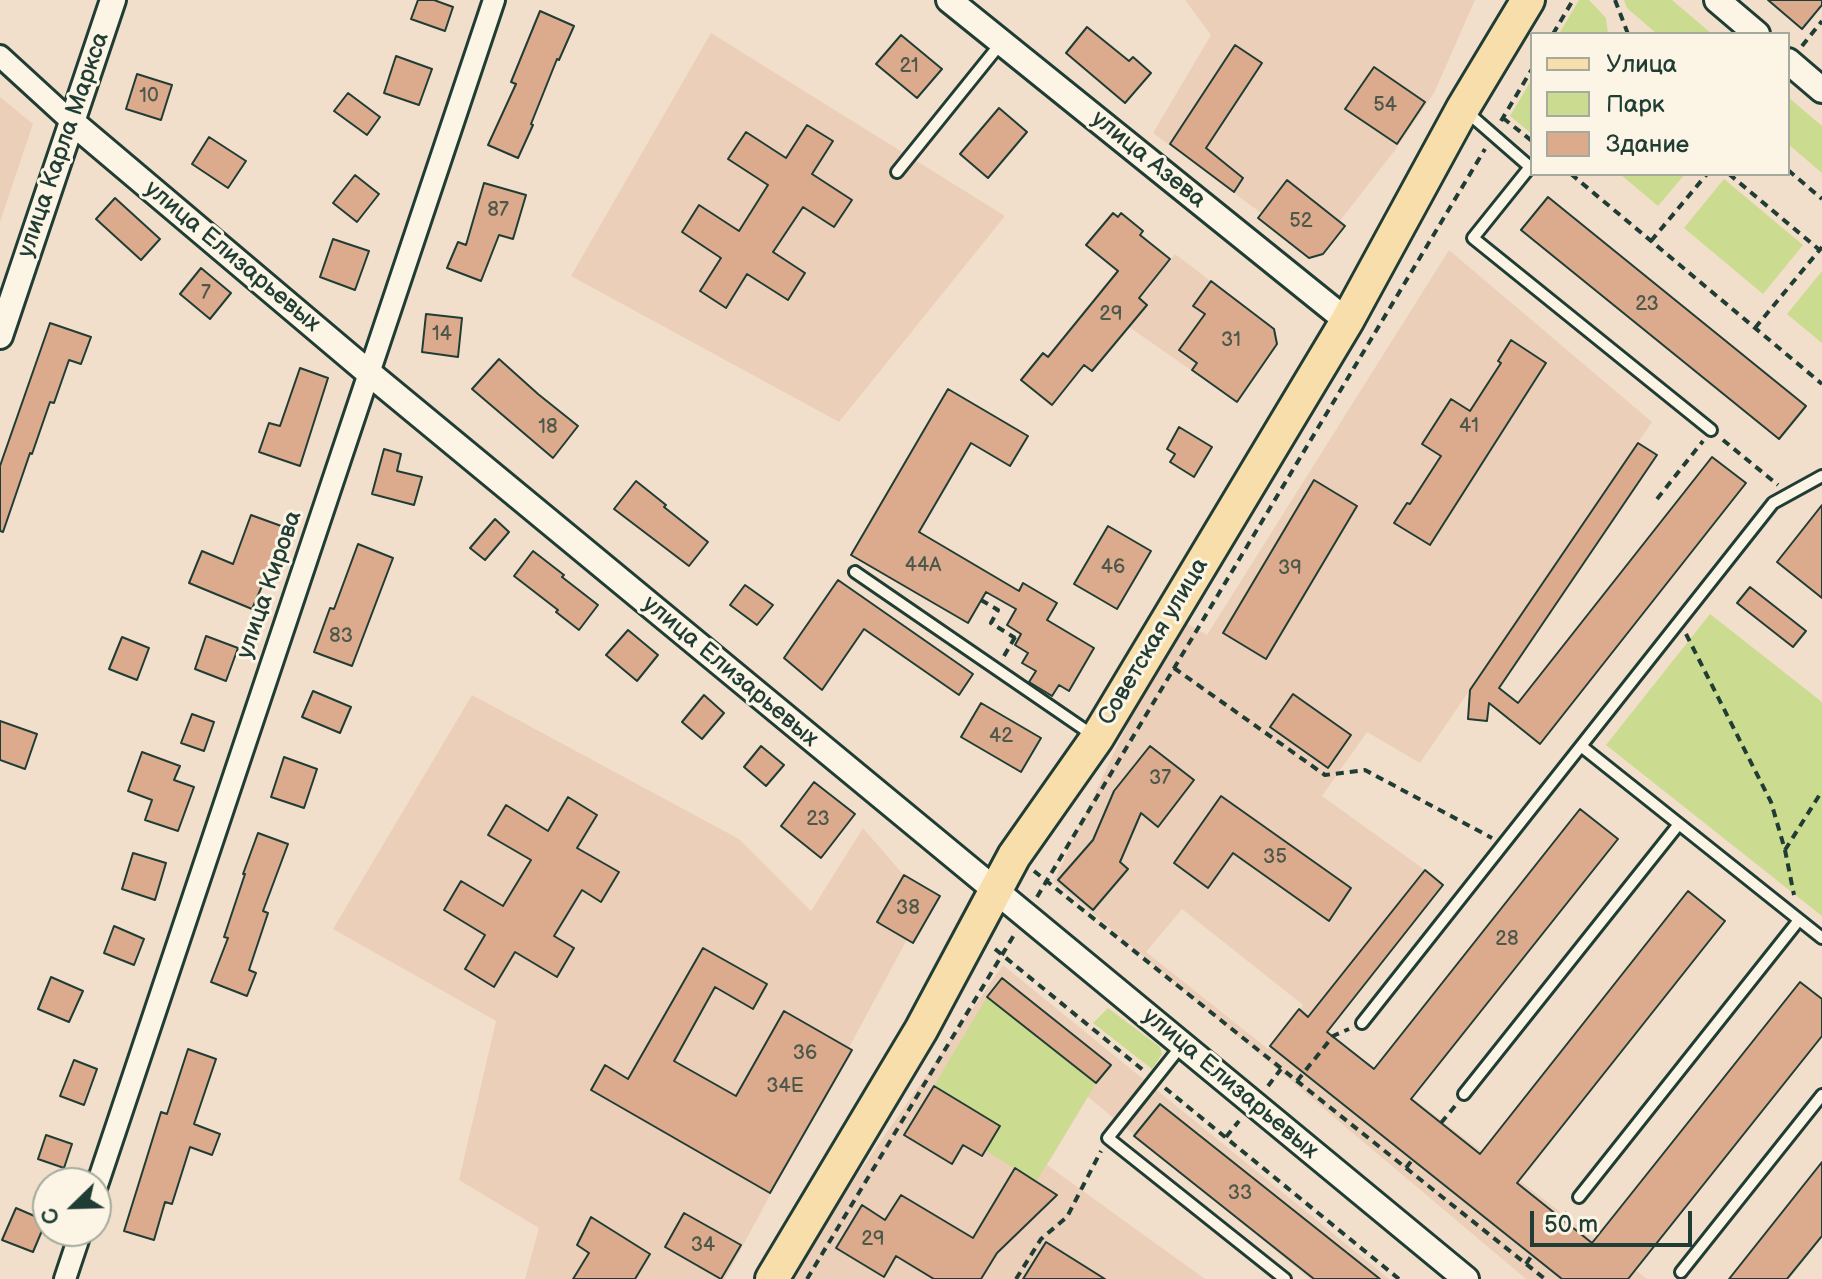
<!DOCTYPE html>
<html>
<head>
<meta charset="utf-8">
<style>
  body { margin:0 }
  #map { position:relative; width:1822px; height:1279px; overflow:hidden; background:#f2dfcb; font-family:"Balsamiq Sans",sans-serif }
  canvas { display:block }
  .legend { position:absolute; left:1530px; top:32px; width:260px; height:144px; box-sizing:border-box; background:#fcf5e5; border:2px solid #a4ab9e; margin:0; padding:10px 14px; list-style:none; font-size:24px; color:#1f3d34 }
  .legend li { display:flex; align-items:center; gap:16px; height:40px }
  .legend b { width:40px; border:2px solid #a4ab9e }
  .north { position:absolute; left:32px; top:1167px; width:80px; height:80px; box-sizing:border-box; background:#fcf5e5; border:2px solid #a4ab9e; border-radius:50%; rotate:247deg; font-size:22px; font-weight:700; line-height:32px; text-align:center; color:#1f3d34 }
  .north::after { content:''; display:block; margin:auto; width:28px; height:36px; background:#1f3d34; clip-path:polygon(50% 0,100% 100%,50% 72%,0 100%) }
  .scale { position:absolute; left:1530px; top:1211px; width:162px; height:36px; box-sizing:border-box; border:4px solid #1f3d34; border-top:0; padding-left:10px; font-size:24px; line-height:28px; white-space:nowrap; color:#1f3d34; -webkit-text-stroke:6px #fcf5e5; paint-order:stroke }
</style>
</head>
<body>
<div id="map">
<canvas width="1822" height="1279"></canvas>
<ul class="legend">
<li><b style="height:10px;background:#f8deab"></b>Улица</li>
<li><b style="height:22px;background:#cbdb8f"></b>Парк</li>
<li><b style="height:22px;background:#dcab8e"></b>Здание</li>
</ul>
<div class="north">С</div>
<div class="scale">50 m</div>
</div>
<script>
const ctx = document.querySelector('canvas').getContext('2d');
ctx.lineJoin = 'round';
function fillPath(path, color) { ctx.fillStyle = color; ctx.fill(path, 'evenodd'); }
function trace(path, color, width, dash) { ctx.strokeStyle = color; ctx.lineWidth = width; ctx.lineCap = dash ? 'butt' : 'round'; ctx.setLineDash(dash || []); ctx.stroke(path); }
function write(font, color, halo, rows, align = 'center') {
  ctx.font = font + ' "Balsamiq Sans",sans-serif'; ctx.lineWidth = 6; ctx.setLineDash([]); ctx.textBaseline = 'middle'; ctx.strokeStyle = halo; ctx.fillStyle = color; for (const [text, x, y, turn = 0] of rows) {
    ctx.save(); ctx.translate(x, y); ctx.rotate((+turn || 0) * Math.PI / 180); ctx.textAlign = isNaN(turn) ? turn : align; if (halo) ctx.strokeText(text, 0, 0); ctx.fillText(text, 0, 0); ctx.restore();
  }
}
const built = new Path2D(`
  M1185 0H1475L1434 93 1395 150 1315 253 1153 133 1211 35Z
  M711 33 1005 216 839 422 571 276Z
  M0 97 33 124 0 222Z
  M1449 250 1652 422 1420 763 1367 732 1322 796 1425 870 1312 1012 1327 1032 1647 1279H1526L1054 881 1177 618 1207 635ZM1182 909 1303 1005 1268 1049 1146 952Z
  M1175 254 1274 329 1277 344 1237 402 1129 327 1147 305 1139 298Z
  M472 695 739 839 811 911 863 828 927 902 725 1279H525L539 1228 459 1180 496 1021 333 929Z
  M1003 965 1389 1279H1310L1088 1097 1047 1165 1205 1279H983L978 1276 976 1279H785Z`);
const green = new Path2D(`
  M1579 0H1589L1606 18 1608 34H1559Z
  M1624 0H1672L1712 34H1657L1627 8Z
  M1532 79V134L1510 116Z
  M1788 97 1822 126V173L1788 144Z
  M1620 174H1685L1658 206Z
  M1724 179 1803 245 1763 294 1684 228Z
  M1822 271V343L1787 314Z
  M1710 614 1822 702V916L1606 745Z
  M987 997 1096 1083 1036 1182 985 1150 999 1126 934 1086Z
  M1108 1008 1160 1047 1162 1054 1152 1069 1093 1023Z`);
const building = new Path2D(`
  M418 0H434L453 7 445 31 411 19Z
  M1768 0H1822V5L1802 29Z
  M540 11 574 26 559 60 557 59 531 124 533 125 518 158 488 145 516 84 511 82Z
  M1087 27 1129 61 1133 57 1151 73 1125 103 1066 53Z
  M901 35 942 69 917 98 876 64Z
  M1235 45 1262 63 1206 148 1243 178 1234 192 1170 144Z
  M396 56 432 69 419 105 384 93Z
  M1374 67 1425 102 1397 144 1345 109Z
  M137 74 172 85 161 120 126 109Z
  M348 93 380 117 367 135 334 111Z
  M999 108 1027 132 988 178 960 154Z
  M807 125 833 141 812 174 852 200 834 227 803 207 773 252 805 273 788 300 747 274 726 308 700 291 721 258 682 232 699 205 739 231 768 185 728 159 746 132 786 158Z
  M209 137 246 161 228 188 192 164Z
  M355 175 379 194 357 222 333 203Z
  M1287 180 1345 226 1323 254 1309 258 1258 218Z
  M484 183 526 195 513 239 499 235 481 281 447 268 458 242 466 245Z
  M1548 197 1806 406 1779 439 1521 230Z
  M115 198 160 239 141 260 96 219Z
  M1113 213 1118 217 1121 213 1143 231 1140 235 1170 259 1139 298 1147 305 1092 371 1084 365 1052 405 1021 380 1043 353 1048 357 1118 271 1086 245Z
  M333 239 369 251 355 290 320 277Z
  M201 268 231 293 210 319 180 294Z
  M1211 281 1274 329 1277 344 1237 402 1192 370 1197 363 1179 350 1205 314 1193 306Z
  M426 314 462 318 458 357 422 352Z
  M50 323 91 337 81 364 69 360 54 403 50 402 32 454 30 453 3 532 0 531V466Z
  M1511 340 1546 363 1430 545 1394 523 1407 503 1410 504 1441 456 1422 444 1451 399 1470 411 1501 363 1498 361Z
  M499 359 538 394 578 426 553 458 472 389Z
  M300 368 328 378 300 466 259 452 269 423 280 426Z
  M948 389 1028 436 1010 466 971 443 919 532 1019 591 1023 583 1057 603 1047 620 1094 648 1069 691 1059 685 1052 696 1029 682 1036 671 1022 663 1028 653 1015 645 1021 634 1007 625 1016 609 986 592 968 623 851 555Z
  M1179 427 1212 447 1194 477 1170 462 1175 454 1167 449Z
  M1638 443 1657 455 1499 688 1518 703 1712 457 1746 483 1540 744 1489 703 1487 721 1468 719 1470 690Z
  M384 449 401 454 397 471 422 477 414 505 372 494Z
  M1314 480 1357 506 1266 659 1223 633Z
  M636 481 666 505 664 507 708 542 689 566 614 509Z
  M1822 505V598L1777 562Z
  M251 515 284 527 269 570 252 609 189 583 202 551 233 564Z
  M495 519 509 532 485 560 470 548Z
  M1108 526 1151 551 1117 609 1074 584Z
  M358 544 393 558 352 666 314 652 330 608 334 609Z
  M533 551 564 575 562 577 598 605 579 630 556 612 558 610 514 576Z
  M838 580 973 674 959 695 864 629 822 690 784 658Z
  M745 585 773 605 757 625 730 605Z
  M1750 587 1806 631 1793 647 1737 603Z
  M628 630 658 655 637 681 606 655Z
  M206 636 238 648 226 681 195 669Z
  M122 637 149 648 137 680 109 669Z
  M313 691 351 707 340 733 302 717Z
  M1293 694 1351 735 1328 768 1270 727Z
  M704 695 724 713 702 739 682 722Z
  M981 703 1041 738 1021 772 961 737Z
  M192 714 214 722 204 751 181 743Z
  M0 721 37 734 25 769 0 760Z
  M761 746 784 765 766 786 744 767Z
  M1150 746 1194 780 1158 827 1141 813 1120 862 1128 869 1093 910 1058 880 1093 840 1114 791Z
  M142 752 180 766 174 780 194 787 178 831 145 820 152 800 128 791Z
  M284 757 317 769 304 808 271 797Z
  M814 782 855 814 821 858 781 826Z
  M1221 796 1351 888 1329 921 1233 853 1208 888 1174 863Z
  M568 797 597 815 577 848 619 872 601 902 582 890 554 936 574 948 557 977 515 952 494 987 465 969 485 935 444 910 461 881 503 906 531 860 488 835 506 805 548 831Z
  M1580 809 1618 839 1411 1099 1480 1154 1688 891 1725 921 1517 1183 1592 1243 1800 982 1822 999V1036L1628 1279H1562L1270 1046 1299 1009 1308 1017 1425 870 1443 885 1327 1032 1374 1069Z
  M258 833 288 844 263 911 268 913 249 970 256 973 247 996 211 982 228 938 224 937 245 874H243Z
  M133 853 166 863 155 900 122 889Z
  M904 875 940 896 913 943 877 922Z
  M114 926 144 939 134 965 104 953Z
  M703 948 767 984 753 1009 715 987 674 1061 736 1096 784 1011 852 1050 770 1193 591 1090 605 1065 628 1079Z
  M51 977 83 991 69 1022 38 1009Z
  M1002 978 1111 1065 1096 1083 987 997Z
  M188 1049 216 1059 194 1124 220 1134 212 1155 190 1147 172 1204 165 1202 154 1240 124 1231 161 1112 167 1114Z
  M74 1060 97 1069 84 1105 60 1096Z
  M934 1086 1000 1126 982 1156 963 1145 952 1164 904 1135Z
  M1160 1104 1380 1279H1314L1134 1136Z
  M46 1135 72 1144 64 1168 38 1159Z
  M1822 1162V1236L1787 1279H1729Z
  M1015 1168 1057 1195 997 1253 981 1279H934L896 1256 884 1277 836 1248 862 1205 885 1220 901 1195 973 1238Z
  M16 1208 46 1221 33 1252 2 1240Z
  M684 1213 741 1245 721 1279 665 1247Z
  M591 1217 650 1254 635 1279H573L589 1253 577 1245Z
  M1046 1242 1105 1279H1023Z`);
const path = new Path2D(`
  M1615 0 1628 34
  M1553 34 1573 0
  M1802 46 1822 21
  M1503 118 1532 141
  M1501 121 1532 69
  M1788 170 1822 199
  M1571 174 1822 384
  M1729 174 1822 252
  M1651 241 1707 174
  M1755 328 1822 247
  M1723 440 1778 485
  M1657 499 1703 441
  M981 600 998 610 991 623 1015 638
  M1686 634 1771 802 1785 850 1794 895
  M1004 656 1018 632
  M1174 668 1325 775 1365 770 1492 838
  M1785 850 1822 791
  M1034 871 1545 1279
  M1037 897 1485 149
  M995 949 1143 1070
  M1297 1081 1333 1036 1349 1029
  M1268 1086 1281 1069
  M1165 1088 1399 1279
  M1441 1123 1455 1106
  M1226 1137 1239 1121
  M1406 1168 1412 1160
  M1562 1219 1570 1208
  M1526 1264 1532 1255
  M807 1279 1014 935
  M1016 1279 1041 1239 1067 1217 1101 1151`);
const service = new Path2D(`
  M1467 112 1530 167 1473 238 1711 430
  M897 172 1001 43
  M855 572 1094 736
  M1581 746 1822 938
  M1362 1023 1773 503 1822 476
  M1182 1045 1108 1138 1285 1279
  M1464 1094 1679 824
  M1579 1197 1799 920
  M1681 1272 1822 1095`);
const minor = new Path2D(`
  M0 56 72 122
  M96 1188 494 0
  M65 1279 81 1231`);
const tertiary = new Path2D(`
  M949 0 1347 321
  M1717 0 1757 34
  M1788 61 1822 90
  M72 122 369 373 1466 1279
  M0 336 113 0`);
const primary = new Path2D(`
  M772 1279 921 1030 1014 856 1097 738 1347 321 1463 108 1528 0`);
const numberNames = [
  ["21",909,67],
  ["10",149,97],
  ["54",1385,106],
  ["87",498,211],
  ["52",1301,222],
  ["7",206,294],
  ["23",1647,305],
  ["29",1111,315],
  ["14",442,335],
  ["31",1231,341],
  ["41",1469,427],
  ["18",548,428],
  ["44А",923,566],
  ["46",1113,568],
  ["39",1290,569],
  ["83",341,637],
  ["42",1001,737],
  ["37",1160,779],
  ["23",818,820],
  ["35",1275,858],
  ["38",908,909],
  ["28",1507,940],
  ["36",805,1054],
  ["34Е",785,1087],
  ["33",1240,1194],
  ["29",873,1240],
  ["34",703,1246]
];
const streetNames = [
  ["улица Карла Маркса",64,145,-71],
  ["улица Азева",1148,160,39],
  ["улица Елизарьевых",232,257,40],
  ["улица Кирова",270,585,-71],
  ["Советская улица",1154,642,-59],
  ["улица Елизарьевых",730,672,40],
  ["улица Елизарьевых",1230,1084,40]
];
fillPath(built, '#ebcfb9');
fillPath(green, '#cbdb8f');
fillPath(building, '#dcab8e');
trace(building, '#1f3d34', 2);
trace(service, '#1f3d34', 16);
trace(minor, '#1f3d34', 26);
trace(tertiary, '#1f3d34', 30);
trace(primary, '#1f3d34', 38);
trace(path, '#1f3d34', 4, [8, 6]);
trace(service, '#fcf5e5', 10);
trace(minor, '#fcf5e5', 20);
trace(tertiary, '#fcf5e5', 24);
trace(primary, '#f8deab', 32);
write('20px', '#4e584a', null, numberNames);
write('24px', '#1f3d34', '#fcf5e5', streetNames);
</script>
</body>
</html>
